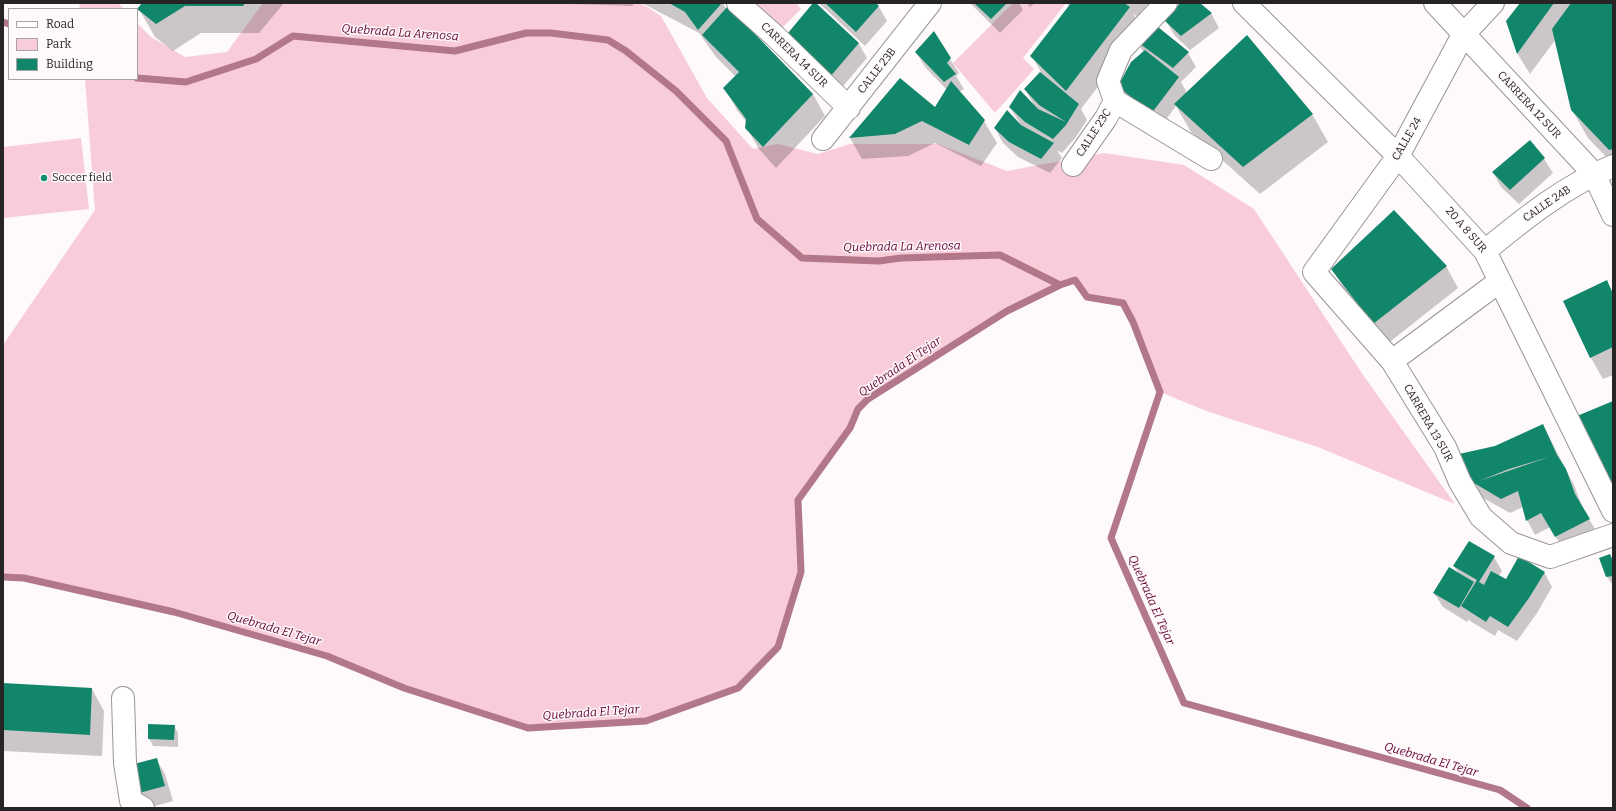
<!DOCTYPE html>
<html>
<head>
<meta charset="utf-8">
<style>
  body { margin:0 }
  #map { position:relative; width:1616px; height:811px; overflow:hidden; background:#fef9fa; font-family:Bitter,serif }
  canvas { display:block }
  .frame { position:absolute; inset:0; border:4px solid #262424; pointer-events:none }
  .legend { position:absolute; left:8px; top:8px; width:130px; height:72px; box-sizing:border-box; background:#fef9fa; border:1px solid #a8a4a4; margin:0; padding:5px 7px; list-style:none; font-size:12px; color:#262424 }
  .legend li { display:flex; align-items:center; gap:8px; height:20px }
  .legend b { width:20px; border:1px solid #a8a4a4 }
</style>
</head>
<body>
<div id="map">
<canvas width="1616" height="811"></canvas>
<div class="frame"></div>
<ul class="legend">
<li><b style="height:5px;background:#fff"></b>Road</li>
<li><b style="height:11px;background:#f8cdd9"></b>Park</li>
<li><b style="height:11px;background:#12866b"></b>Building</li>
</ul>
</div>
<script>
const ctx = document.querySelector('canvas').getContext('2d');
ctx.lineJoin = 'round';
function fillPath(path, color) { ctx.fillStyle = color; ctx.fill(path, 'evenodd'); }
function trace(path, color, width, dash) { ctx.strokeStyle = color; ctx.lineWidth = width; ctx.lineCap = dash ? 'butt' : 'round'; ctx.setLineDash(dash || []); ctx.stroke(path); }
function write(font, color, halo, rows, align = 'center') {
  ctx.font = font + ' Bitter,serif'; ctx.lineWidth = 3; ctx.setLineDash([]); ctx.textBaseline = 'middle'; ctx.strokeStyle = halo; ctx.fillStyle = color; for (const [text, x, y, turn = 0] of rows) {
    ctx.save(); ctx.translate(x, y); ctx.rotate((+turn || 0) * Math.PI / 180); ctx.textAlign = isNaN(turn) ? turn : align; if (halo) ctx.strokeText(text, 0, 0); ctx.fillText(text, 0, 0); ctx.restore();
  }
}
const green = new Path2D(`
  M79 3H118L124 9H80Z
  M263 3H641L661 16 707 98 753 149 778 144 818 154 850 144H938L1007 171 1104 153 1184 165 1254 209 1361 372 1455 504 1318 447 1209 412 1160 392 1123 303 1093 298 1075 280 1060 285 1007 311 868 399 858 409 850 428 798 500 801 572 778 647 738 688 646 721 528 728 404 688 327 656 174 612 24 578 3 577V345L95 210 85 79H137V23L151 37 185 57 227 52Z
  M757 3H796L801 9 781 29Z
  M1013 3H1066L1023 58 1034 69 995 113 953 63Z
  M81 138 89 209 3 218V147Z`);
const shadow = new Path2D(`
  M144 3H284L259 33H201L173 51 155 37 139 9Z
  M516 3H635L632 6 542 3 518 4Z
  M642 3H723L726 9 813 94 825 116 776 168 759 149 746 127 747 123 737 110 725 88 736 77 716 57 699 33Z
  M815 3 859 44 867 58 838 92 798 48Z
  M819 3H875L879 7 887 21 865 46Z
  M970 3H1019L1023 10 1000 33Z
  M1027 3H1035L1030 7Z
  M1066 3H1149L1137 17 1133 13 1142 29 1081 109 1087 120 1076 137 1062 153 1057 150 1062 158 1050 173 1018 157 1003 143 995 128 1020 124 1010 107 1034 105 1025 89 1041 72 1032 56 1070 7Z
  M1181 3H1198L1211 13 1219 28 1190 50 1175 36 1166 21Z
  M1522 3H1613V164L1588 138 1572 110 1556 39 1530 74 1517 53Z
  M1137 41 1188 53 1196 67 1181 82 1187 93 1312 114 1328 142 1260 194 1191 132 1176 106 1160 128 1128 100 1119 86 1144 53Z
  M916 52 950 59 959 73 956 76 964 89 959 92 984 121 997 143 981 166 935 143 908 156 862 159 850 138 935 109 947 90 925 67Z
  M1544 159 1553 173 1519 204 1501 187 1493 172Z
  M1446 266 1458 288 1386 345 1345 291 1332 269Z
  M1606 282 1613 293V375L1603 379 1591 358 1564 302Z
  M1543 425 1574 485 1583 509 1598 534 1564 551 1550 527 1535 535 1527 520 1523 507 1510 513 1483 498 1478 500 1470 486 1495 447Z
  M1494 557 1502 571 1499 576 1506 580 1544 572 1552 587 1537 613 1517 641 1498 630 1495 636 1470 621 1469 619 1467 622 1443 607 1434 593 1459 574 1454 566Z
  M1613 561V583H1611L1607 576Z
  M3 684 92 689 104 711 102 756 3 751Z
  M174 726 178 733V747L153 746 149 738Z
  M156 759 165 774 173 801 148 808 140 793Z`);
const stream = new Path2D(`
  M3 22 9 24
  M137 78 186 82 256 59 293 36 455 51 526 33H551L608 40 626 51 676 91 726 141 757 219 802 258 879 261 901 258 1000 255 1060 285
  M3 577 24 578 174 612 327 656 404 688 528 728 646 721 738 688 778 647 801 572 798 500 850 428 858 409 868 399 1007 311 1060 285 1075 280 1087 297 1123 303 1133 322 1160 392 1111 538 1184 703 1500 790 1527 808`);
const building = new Path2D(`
  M142 3H245L243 6H185L156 24 137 9Z
  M669 3H722L698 30 685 12Z
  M813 3H816L859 43 829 78 788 33Z
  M825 3H876L879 6 856 32Z
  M974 3H1007L991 19Z
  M1071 3H1124L1130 7 1066 91 1030 56Z
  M1180 3H1200L1212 13 1181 36 1165 21Z
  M1520 3H1554L1517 54 1506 21Z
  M1571 3H1613V149L1609 150 1571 110 1552 29Z
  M728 6 813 94 763 147 745 128 746 119 723 88 739 72 702 35Z
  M1153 23 1189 52 1173 68 1136 41Z
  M934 31 951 58 947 63 956 74 944 82 915 52Z
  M1247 35 1313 114 1243 167 1174 104Z
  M1145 50 1179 77 1151 114 1118 86 1131 62Z
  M1040 72 1079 104 1066 125 1053 139 1025 122 1009 107 1020 90 1038 109 1066 122 1039 105 1024 89Z
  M900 78 935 107 951 81 985 120 969 145 922 121 895 134 849 138Z
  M1007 110 1021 125 1054 143 1041 159 1009 142 994 128Z
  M1530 140 1545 158 1510 190 1492 172Z
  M1394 210 1447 266 1373 324 1331 269Z
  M1607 280 1613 294V347L1590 358 1563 301Z
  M1613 401V491L1577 416Z
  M1543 424 1557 455 1566 469 1575 494 1590 519 1555 537 1541 513 1526 521 1518 491 1501 499 1474 483 1469 486 1459 454 1495 446ZM1549 457 1479 481 1509 469Z
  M1469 541 1495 556 1479 582 1484 585 1491 571 1506 579 1519 556 1545 572 1529 598 1508 627 1490 616 1486 622 1461 606 1477 580 1453 566Z
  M1610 554 1613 561V576L1606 577 1599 558Z
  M1449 567 1474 582 1459 608 1433 593Z
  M3 683 92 688 90 735 3 730Z
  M148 724 175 725 174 740 148 739Z
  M157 758 165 786 139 793 130 765Z`);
const minor = new Path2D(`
  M738 3 775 36 849 108
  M1244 3 1398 156 1485 251 1613 511
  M1435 3 1594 174 1613 215
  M1493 3 1463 35 1398 156 1314 272 1392 361 1445 447 1460 482 1481 517 1511 543 1550 557 1613 535
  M1115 101 1211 159
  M823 139 930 3
  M1073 165 1106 118 1115 101 1108 81 1121 50 1166 3
  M1485 251C1525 218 1565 186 1613 166
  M1392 361 1500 281
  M123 698 125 763 131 801 143 808`);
const markers = [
  [44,178,4,"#178e71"]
];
const streetNames = [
  ["CARRERA 14 SUR",794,55,44],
  ["CALLE 23B",877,71,-52],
  ["CARRERA 12 SUR",1529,105,47],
  ["CALLE 23C",1094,133,-57],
  ["CALLE 24",1407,139,-60],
  ["CALLE 24B",1547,204,-34],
  ["20 A 8 SUR",1466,230,49],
  ["CARRERA 13 SUR",1428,423,60]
];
const poiNames = [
  ["Soccer field",52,178]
];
const waterNames = [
  ["Quebrada La Arenosa",400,33,4],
  ["Quebrada La Arenosa",902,247,-1],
  ["Quebrada El Tejar",900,367,-34],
  ["Quebrada El Tejar",1151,600,66],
  ["Quebrada El Tejar",274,629,16],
  ["Quebrada El Tejar",591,713,-4],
  ["Quebrada El Tejar",1431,760,16]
];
fillPath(green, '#f8cdd9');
fillPath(shadow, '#0003');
trace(stream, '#b27789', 7);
fillPath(building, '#12866b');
trace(minor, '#999596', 24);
trace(minor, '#fff', 22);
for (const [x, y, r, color] of markers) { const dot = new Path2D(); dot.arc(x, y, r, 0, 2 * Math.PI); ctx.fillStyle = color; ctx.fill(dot); trace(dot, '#fef9fa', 1.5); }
write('11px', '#262424', '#fef9fa', streetNames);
write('11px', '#262424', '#fef9fa', poiNames, 'left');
write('italic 12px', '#603', '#fef9fa', waterNames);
</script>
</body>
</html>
